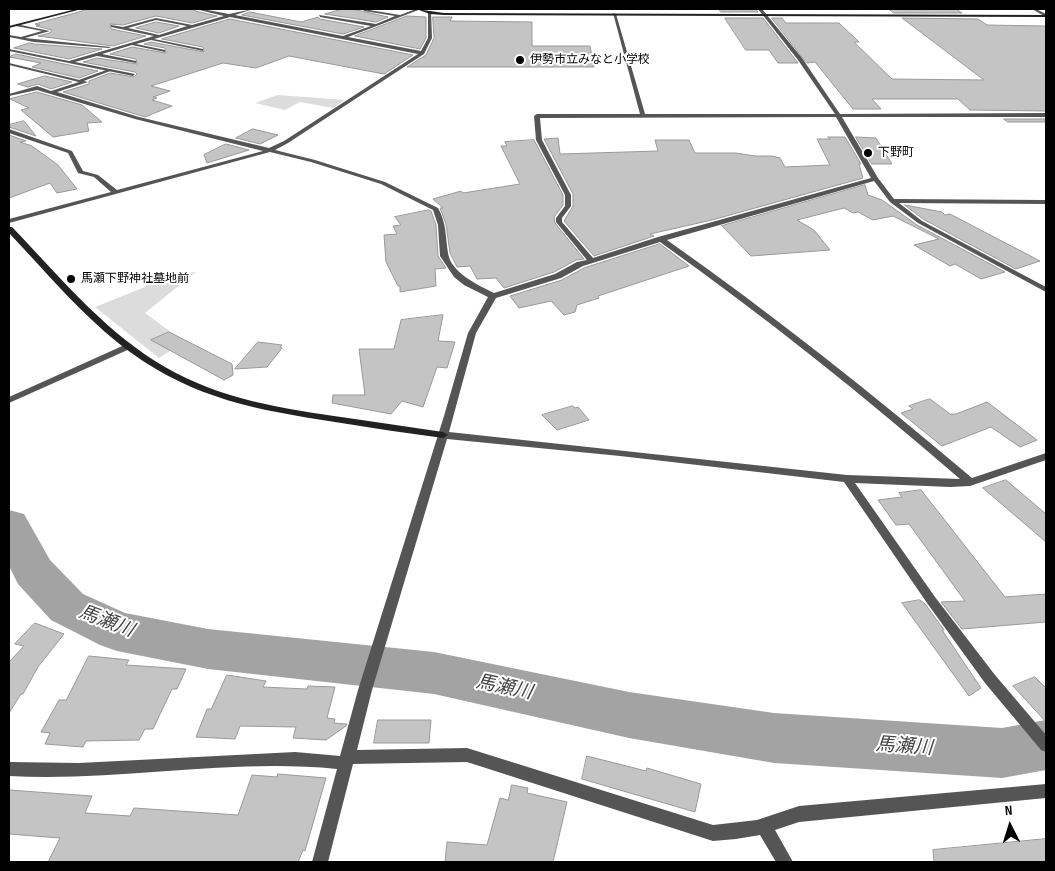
<!DOCTYPE html>
<html>
<head>
<meta charset="utf-8">
<style>
  body { margin:0 }
  #map { position:relative; width:1055px; height:871px; overflow:hidden; background:#fff; font-family:"Sofia Sans Condensed",sans-serif }
  canvas { display:block }
  .frame { position:absolute; inset:0; border:10px solid #000; pointer-events:none }
  .north { position:absolute; left:985px; top:801px; width:50px; height:50px; -webkit-text-stroke:4px #fff; paint-order:stroke; rotate:355deg; font-size:14px; font-weight:700; line-height:20px; text-align:center; color:#000 }
  .north::after { content:''; display:block; margin:auto; width:18px; height:22px; background:#000; clip-path:polygon(50% 0,100% 100%,50% 72%,0 100%) }
</style>
</head>
<body>
<div id="map">
<canvas width="1055" height="871"></canvas>
<div class="frame"></div>
<div class="north">N</div>
</div>
<script>
const ctx = document.querySelector('canvas').getContext('2d');
ctx.lineJoin = 'round';
function fillPath(path, color) { ctx.fillStyle = color; ctx.fill(path, 'evenodd'); }
function trace(path, color, width, dash) { ctx.strokeStyle = color; ctx.lineWidth = width; ctx.lineCap = dash ? 'butt' : 'round'; ctx.setLineDash(dash || []); ctx.stroke(path); }
function write(font, color, halo, rows, align = 'center') {
  ctx.font = font + ' "Sofia Sans Condensed","Noto Sans JP",sans-serif'; ctx.lineWidth = 4; ctx.setLineDash([]); ctx.textBaseline = 'middle'; ctx.strokeStyle = halo; ctx.fillStyle = color; for (const [text, x, y, turn = 0] of rows) {
    ctx.save(); ctx.translate(x, y); ctx.rotate((+turn || 0) * Math.PI / 180); ctx.textAlign = isNaN(turn) ? turn : align; if (halo) ctx.strokeText(text, 0, 0); ctx.fillText(text, 0, 0); ctx.restore();
  }
}
const green = new Path2D(`
  M278 95 345 100 333 108 300 102 285 110 255 103Z
  M196 272 145 313 184 342 159 358 95 307 145 287 153 278Z`);
const river = new Path2D(`
  M9 510 24 514 50 560 83 594 125 613 208 629 434 652 629 692 774 713 1002 728 1046 720V770L1002 778 774 763 629 738 434 694 208 669 117 651 100 645 51 620 18 584 9 566Z`);
const building = new Path2D(`
  M84 9H193L195 11 217 16 192 23 156 16 123 25 110 24 111 29 146 36 113 46 38 36 50 33 52 30 36 26 40 25 35 24 82 11Z
  M343 9H352L388 17 376 22 325 14Z
  M719 9H756L758 12H721Z
  M889 9H956L962 13H894Z
  M250 12 301 22 318 17 320 19 364 27 343 34 242 15Z
  M407 16 426 17V38L420 49 355 36Z
  M433 17H452L450 21 532 22V46H590L594 67H407L426 55 434 38Z
  M725 18H763L798 63H778L769 50H746Z
  M772 18H782L786 23H839L859 42H854L892 79 984 80 902 18 978 19 987 25 1046 26V111L970 110 958 99H872L881 109H853L815 62 807 63Z
  M230 19 413 55 384 74 289 56 256 68 223 63 151 86 170 91 153 97 157 98 152 100 172 106 145 117 63 92 89 84V81L110 73 134 77 137 74 135 72 83 62 97 58 137 64 136 59 110 54 132 47 166 53 165 48 144 44 151 42 204 52 203 47 162 39Z
  M156 22 179 26 159 33 136 28Z
  M30 43 34 44 102 49 69 59 14 48Z
  M16 54 98 71 79 78 32 67 41 63 9 57Z
  M45 76 72 82 51 89 38 84 28 87 18 84Z
  M37 92 82 105 102 122 87 123 89 131 53 137 21 110 29 108 10 99Z
  M1004 119H1046V122H1008Z
  M24 121 36 136 9 127V125Z
  M253 129 278 135 260 144 236 138Z
  M9 135 26 141 20 142 32 146 58 165 77 189 57 193 50 183 9 198Z
  M828 137H845L861 164H859L863 178 712 220 650 234 654 236 594 256 564 221 573 206V194L544 139 558 138 560 154 658 151 655 140H689L695 153H736L755 156H772L780 158 785 167 830 165 817 139H830Z
  M856 137 876 138 892 164H872Z
  M534 140 563 195V205L554 217 555 223 584 259 576 260 554 272 504 288 496 278 477 279 470 266 457 267 450 253 446 224 440 208H443L433 199 461 191 463 193 520 184 501 146H507L505 142Z
  M226 144 249 150 207 163 204 155Z
  M865 185 868 195 882 200 917 225 1005 272 981 279 955 264 950 266 914 245 939 239 893 216 873 220 858 212 853 213 844 208 797 220 814 230 830 250 751 256 722 226Z
  M905 205 942 212 945 215 950 214 1040 261 1016 269 923 219Z
  M429 210 431 211 436 225 438 256 446 268 435 269 436 286 400 292V286H398L386 262 384 235 397 234 393 226 401 225 395 217Z
  M660 244 689 266 598 296 599 298 577 305 575 312 564 315 551 301 519 308 510 296 562 280 584 268Z
  M443 315 438 341 455 342 447 368 437 367 423 407 402 401 391 414 332 403 333 395H365L359 349H394L401 320Z
  M169 332 232 364 233 375 224 380 151 340Z
  M258 342 282 345 280 347 282 348 267 367 235 369Z
  M930 399 950 414H956L987 402 1037 440 1020 447 991 427 942 446 901 413 913 409 909 406Z
  M573 406 575 408 578 407 589 420 557 430 542 415Z
  M1006 480 1046 514V542L983 488Z
  M921 490 1005 597 1046 594V622L962 629 941 602 965 601 909 524 896 525 878 500 902 497 899 493Z
  M920 600 925 604 944 630H942L981 688 969 696 902 603Z
  M35 623 64 634 38 667 23 694H21L9 713V662L24 646 15 644Z
  M89 656 129 660 126 665 186 669 177 689H172L153 729H145L139 740 86 741 83 747 45 744 50 733 41 732 59 700H66Z
  M227 675 266 681 263 687 307 689 308 686 335 687 327 718 335 719 334 723 347 724 346 726 326 740 293 738 296 727 240 726 235 739 196 737 207 709H211Z
  M1035 677 1046 688V722L1013 686Z
  M378 720H431L429 743H374Z
  M587 756 646 771 647 768 701 784 695 812 582 779Z
  M278 774 326 778 305 851 303 850 298 862H48L60 838 9 834V790L92 796 85 813 130 816 134 808 238 815 252 775 277 777Z
  M512 785 528 788 527 793 567 802 553 862H445L447 842 487 845 500 798 508 800Z
  M1046 839V862H934L933 850Z`);
const lane = new Path2D(`
  M109 69 113 70 81 82 76 81Z`);
const street = new Path2D(`
  M195 9H202L229 14 253 9 235 15 343 36 371 26 320 17 319 15 376 24 395 16 364 11 363 9 400 15 416 9H421L348 37 421 51 428 38V13L431 12 432 38 424 54 288 143 275 150 315 160 385 182 438 208C447 224 445 236 448 253 451 273 478 285 494 293L555 274 577 262 587 260 556 222V218L565 206V195L536 140 534 116 537 114H640L613 13 616 14 645 114H835L798 60 758 9H762L802 58 840 114 1046 113V117H842L878 178 894 199 1046 200V204L899 203 922 221 1046 287V292L918 223 890 202 874 181 667 240C772 314 873 394 972 478L1046 453V460L970 486 950 487 855 483 935 597 995 675 1046 735V752L1041 750 985 683 927 603 844 482 620 456 447 439 372 690 357 750 467 748 713 825 757 820 799 806 1046 784V798L799 822 775 830 793 862H776L760 835 736 839 713 841 467 762 353 764 328 862H312L337 769C228 758 118 782 9 776V762L79 763 295 752 340 756 358 690 444 416 468 333 488 297 464 285 454 277 440 256 438 225 433 210 381 184 311 162 270 152 9 223V219L111 192 94 177 78 173 68 153 9 133V129L72 151 83 171 98 175 117 190 263 151 135 119 37 90 9 96V94L37 86 51 91 79 82 9 65V63L88 82 57 92 139 117 269 148 284 141 418 54 230 17 154 39 203 49V51L151 40 136 44 165 50V52L132 45 102 54 136 61V63L97 56 75 62 135 74 133 76 9 51V49L69 61 154 36 111 27V25L123 27 156 18 192 25 224 16ZM156 20 187 26 159 35 128 28ZM836 117 871 178 658 237 593 258 562 222V218L571 206V195L542 140 540 118ZM660 242C764 316 863 395 960 479L847 475 449 432 476 333 496 298 561 278 583 266Z
  M1032 9H1036L1046 14V17Z
  M16 24 50 31 25 38 111 47 109 48 34 42 9 37V35L21 37 42 31 16 26Z
  M129 343 133 346 132 348 9 403V397Z`);
const secondary = new Path2D(`
  M76 9H82L9 28V26Z
  M416 9 444 13 1046 15V17L444 15 430 14Z
  M9 227H12C57 274 100 326 155 361 210 396 271 407 334 416 371 421 407 427 443 432L448 435 443 438C407 433 371 428 335 422 257 410 195 399 130 352 84 318 48 274 9 233Z`);
const markers = [
  [520,60,5,"#000"],
  [868,153,5,"#000"],
  [71,279,5,"#000"]
];
const farPoinames = [
  ["伊勢市立みなと小学校",530,60],
  ["下野町",878,153],
  ["馬瀬下野神社墓地前",81,279]
];
const nearWaternames = [
  ["馬瀬川",106,622,21],
  ["馬瀬川",504,688,12],
  ["馬瀬川",904,747,4]
];
fillPath(green, '#dcdcdc');
fillPath(river, '#a3a3a3');
fillPath(building, '#c4c4c4');
trace(building, '#999', 1);
fillPath(lane, '#555');
fillPath(street, '#555');
fillPath(secondary, '#222');
for (const [x, y, r, color] of markers) { const dot = new Path2D(); dot.arc(x, y, r, 0, 2 * Math.PI); ctx.fillStyle = color; ctx.fill(dot); trace(dot, '#fff', 2); }
write('12px', '#000', '#fff', farPoinames, 'left');
write('italic 19px', '#444', '#fff', nearWaternames);
</script>
</body>
</html>
